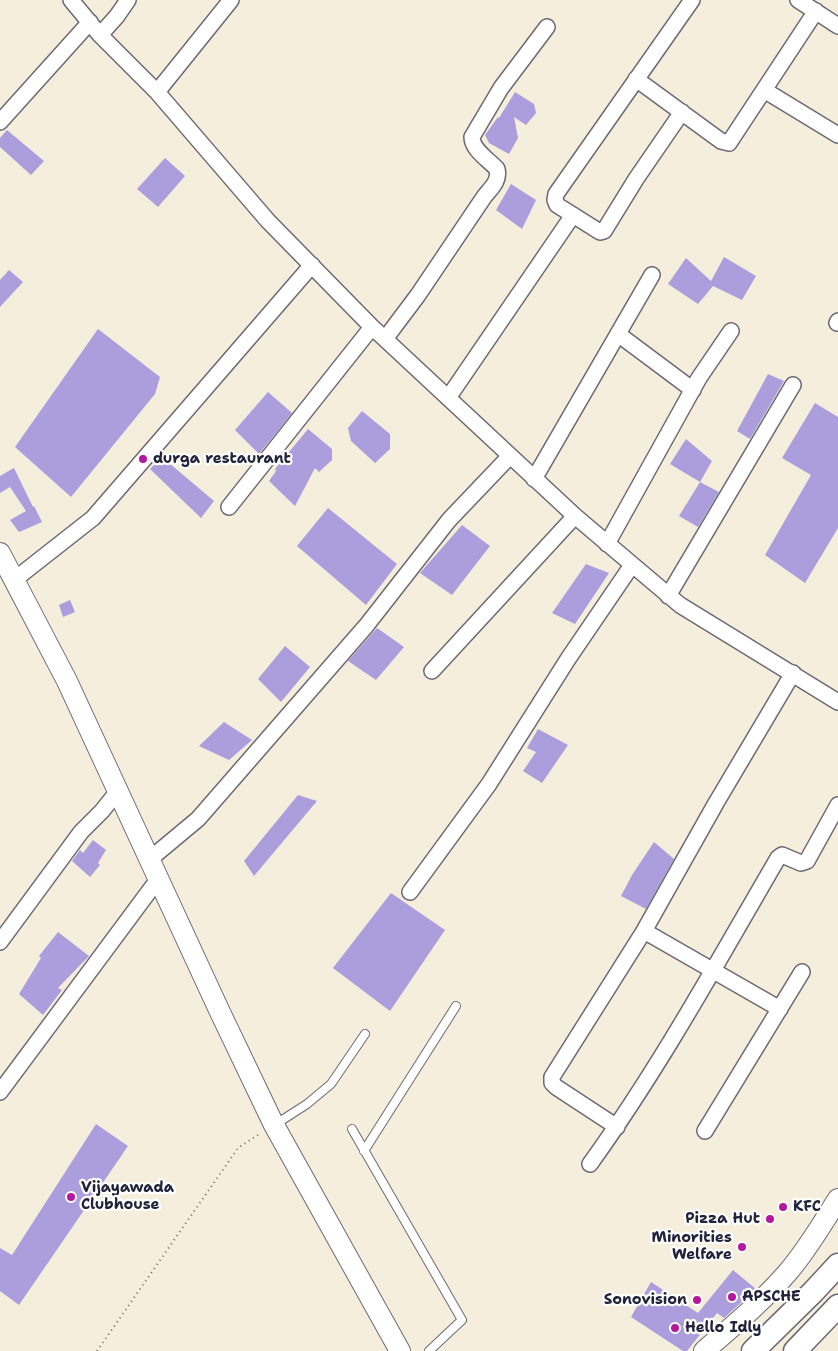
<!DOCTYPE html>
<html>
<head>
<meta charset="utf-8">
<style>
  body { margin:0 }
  canvas { display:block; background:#f5eedc }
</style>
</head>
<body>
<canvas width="838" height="1351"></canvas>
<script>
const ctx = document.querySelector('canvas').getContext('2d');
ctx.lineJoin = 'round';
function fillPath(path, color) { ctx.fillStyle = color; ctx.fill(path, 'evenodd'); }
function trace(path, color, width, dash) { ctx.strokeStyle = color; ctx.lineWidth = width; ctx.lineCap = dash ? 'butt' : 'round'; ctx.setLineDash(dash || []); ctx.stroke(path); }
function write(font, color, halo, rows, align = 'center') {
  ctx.font = font + ' "Shantell Sans",sans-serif'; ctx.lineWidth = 4.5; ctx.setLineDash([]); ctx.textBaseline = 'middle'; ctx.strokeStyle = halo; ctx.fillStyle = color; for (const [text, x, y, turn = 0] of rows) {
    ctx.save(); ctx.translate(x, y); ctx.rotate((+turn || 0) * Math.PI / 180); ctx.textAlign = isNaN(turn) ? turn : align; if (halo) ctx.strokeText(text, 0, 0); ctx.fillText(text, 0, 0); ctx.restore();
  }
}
const building = new Path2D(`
  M515 92 534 104 536 113 526 125 514 117 518 138 509 154 489 143 485 135 498 117 499 118Z
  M7 130 44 161 31 175 0 147V138Z
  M165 158 185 176 158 207 137 189Z
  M511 184 536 200 522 229 496 210Z
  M724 257 756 276 742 300 713 286 698 304 668 284 686 258 711 281Z
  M9 270 23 282 0 307V280Z
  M98 329 160 377 155 394 71 497 15 447Z
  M768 374 784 381 750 439 737 431Z
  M268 392 292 413 259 454 235 430Z
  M815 403 838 417V528L805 583 765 555 811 475 782 458Z
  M362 411 390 434V449L375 463 351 441 348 428Z
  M308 429 332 449V460L319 472 315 468 295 506 269 481 276 471 275 469Z
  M686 439 712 461 700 482 670 464Z
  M162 457 214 501 201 518 150 469Z
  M14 468 33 507 34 506 42 522 19 532 10 520 26 511 10 487 0 493V476Z
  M700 482 719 492 698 527 679 516Z
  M328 508 397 564 366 605 297 546Z
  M462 525 490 546 452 595 420 573Z
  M586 564 609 573 575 624 552 613Z
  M70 600 75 612 63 617 59 605Z
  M377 628 404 647 376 680 348 661Z
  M285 646 310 667 281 702 258 679Z
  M224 722 252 740 229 760 199 746Z
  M538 729 568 745 542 783 523 771 536 752 527 748Z
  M298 795 317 801 254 876 244 861Z
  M93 840 106 850 98 863 100 865 90 877 72 861 80 850 83 853Z
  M654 842 674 859 646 909 621 896 632 875Z
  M391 893 445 930 390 1011 333 968Z
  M58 932 89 956 58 988 62 990 43 1015 19 994 41 958 39 956Z
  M96 1124 128 1146 19 1305 0 1291V1248L12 1255Z
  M733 1270 756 1289 724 1318 717 1313 687 1351H683L631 1317 651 1282 698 1313Z`);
const path = new Path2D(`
  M97 1351 238 1148 261 1133`);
const lane = new Path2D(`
  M276 1124 307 1104 331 1084 365 1034
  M352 1129 462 1320 429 1351
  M364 1151 456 1006`);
const street = new Path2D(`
  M71 0 100 35 157 92 268 221 372 327 575 516 680 605 838 702
  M798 0 838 26
  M100 35 117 16 128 0
  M636 79 721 141 729 143 816 11
  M764 90 838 135
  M157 92 231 0
  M682 112 636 179 604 231 600 232 557 205 555 200 556 194 692 0
  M0 122 90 22
  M837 323 838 321
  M618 334 693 390
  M385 339 418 295 484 197C491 188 500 181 497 169 489 160 472 150 472 137L501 88 547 27
  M448 398 573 215
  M534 479 652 275
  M229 507 372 327
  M607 544 699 378 731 331
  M14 580 93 518 312 265
  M668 596 793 385
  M432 671 575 516
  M150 859 198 819 366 626 449 520 510 456
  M410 892 489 784 568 659 632 565
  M644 931 780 1009
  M0 942 81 832 102 811 118 791
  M0 1092 159 878
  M617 1127 556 1087 552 1083V1077L644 931 716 803 793 673
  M705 1131 802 972
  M590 1164C660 1067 718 961 778 858L782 855 801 863 807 861 838 805`);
const secondary = new Path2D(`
  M0 553 67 681 219 1010 274 1125 400 1351
  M704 1351C733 1326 763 1301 788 1272 807 1250 822 1224 838 1199`);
const primary = new Path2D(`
  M753 1351 813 1292 838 1265
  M795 1351 838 1306`);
const markers = [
  [143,459,5,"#b5179e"],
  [71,1197,5,"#b5179e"],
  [783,1207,5,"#b5179e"],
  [770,1219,5,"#b5179e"],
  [742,1247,5,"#b5179e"],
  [732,1297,5,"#b5179e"],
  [697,1300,5,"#b5179e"],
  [675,1328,5,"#b5179e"]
];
const poiNames = [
  ["durga restaurant",153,459],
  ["Vijayawada",81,1188],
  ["Clubhouse",81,1205],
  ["KFC",793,1207],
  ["Pizza Hut",760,1219,"right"],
  ["Minorities",732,1238,"right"],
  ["Welfare",732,1255,"right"],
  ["APSCHE",742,1297],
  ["Sonovision",687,1300,"right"],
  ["Hello Idly",685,1328]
];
fillPath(building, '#ac9edc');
trace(lane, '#6c6973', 10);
trace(street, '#6c6973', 18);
trace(secondary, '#6c6973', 22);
trace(primary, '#6c6973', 25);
trace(path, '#6c6973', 2, [1, 4]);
trace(lane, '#fff', 8);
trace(street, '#fff', 15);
trace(secondary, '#fff', 20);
trace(primary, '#fff', 22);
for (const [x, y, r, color] of markers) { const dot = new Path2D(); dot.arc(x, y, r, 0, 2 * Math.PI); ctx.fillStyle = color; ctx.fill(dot); trace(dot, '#fff', 2); }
write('bold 15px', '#22223b', '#fff', poiNames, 'left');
</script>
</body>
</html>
